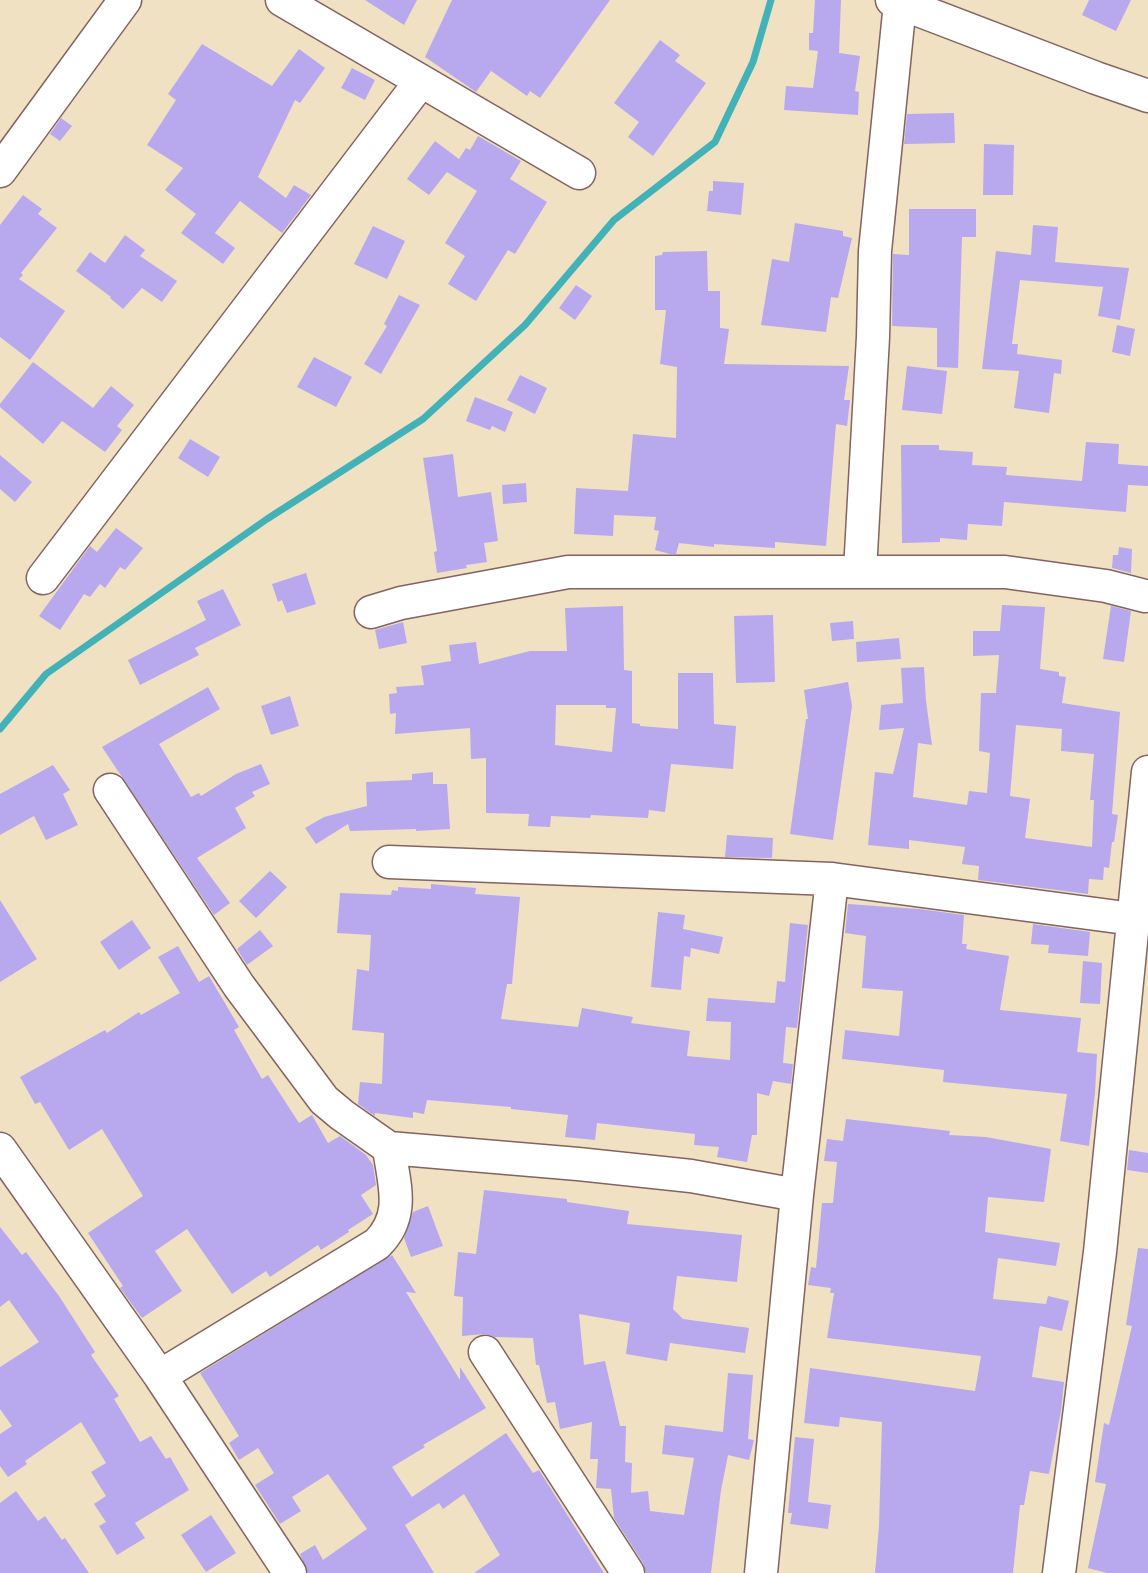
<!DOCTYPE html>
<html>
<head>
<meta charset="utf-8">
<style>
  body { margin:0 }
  canvas { display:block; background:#efe1c2 }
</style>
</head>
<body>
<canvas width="1148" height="1573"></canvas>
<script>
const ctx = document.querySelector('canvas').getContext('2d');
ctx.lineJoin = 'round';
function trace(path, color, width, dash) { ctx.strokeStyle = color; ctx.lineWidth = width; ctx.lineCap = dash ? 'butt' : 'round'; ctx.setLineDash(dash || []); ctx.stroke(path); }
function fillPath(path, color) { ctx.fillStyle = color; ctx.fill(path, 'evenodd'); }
const stream = new Path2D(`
  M0 729 46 674 267 519 423 419 525 325 614 220 715 142 753 62 771 0`);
const building = new Path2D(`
  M365 0H417L404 25Z
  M452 0H610L540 98 530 91 527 96 491 71 476 92 425 57Z
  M815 0H841L839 53 860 56 855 91 859 92 858 115 784 110 786 86 813 88 818 51 809 50V33H813Z
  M1089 0H1131L1116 31 1082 15Z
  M660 40 680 55 675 61 706 83 653 156 628 137 639 122 614 103Z
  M202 44 272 86 299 49 325 68 300 103 295 100 258 177 286 198 294 185 311 195 282 233 240 201 215 233 235 248 223 264 181 233 196 214 165 190 183 168 147 145 176 100 168 94Z
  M352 68 375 80 365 100 341 88Z
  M954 113 955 143 904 144 907 114Z
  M61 118 72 126 60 141 50 134Z
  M478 136 521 161 510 179 547 202 515 254 508 250 476 301 448 284 465 256 445 243 477 191 447 172 429 195 407 179 435 141 459 159 466 148 470 150Z
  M984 144 1014 145 1013 195H983Z
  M713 181 744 183 741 215 707 211 709 191H713Z
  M23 195 42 209 38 214 57 228 21 273 23 275 19 279 65 311 30 360 0 337V225Z
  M909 209H976V237H962L958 368 937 367V328L892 326 893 254 909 255Z
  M795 223 843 231V236L852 238 838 298 831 297 826 332 761 325 772 259 789 262Z
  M1033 225 1058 227 1055 262 1129 268 1120 320 1098 316 1103 287 1020 280 1012 344H1018L1017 354 1062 360 1061 374 1054 373 1049 413 1014 408 1019 371 982 369 996 251 1031 255Z
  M373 226 405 241 387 279 354 264Z
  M125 235 145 250 140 256 177 281 162 302 142 288 123 309 110 298 111 297 76 271 90 252 105 263Z
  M707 251 708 291H720V328L729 329 724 364 849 366 844 400H850L847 426 836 424 826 546 775 542V548L714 544V547L679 543 676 554H670L655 550 659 531 654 530 656 517 614 515 613 536 574 534 576 488 628 491 633 434 676 438 677 367 660 364 666 310H655V256L662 255 663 252Z
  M576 285 592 296 575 320 559 308Z
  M399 295 420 305 381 374 364 364 387 326 384 324Z
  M1117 325 1135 329 1130 356 1112 352Z
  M314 357 352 377 336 407 297 387Z
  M33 362 93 408 111 386 134 405 117 426 122 430 105 452 62 421 43 444 0 407V404Z
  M907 366 947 371 942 414 902 410Z
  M520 375 547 388 535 414 507 400Z
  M475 397 513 412 505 432 492 426 490 430 466 421Z
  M190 439 220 457 208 477 178 458Z
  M1086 442 1119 444 1118 464 1148 466V486L1128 485 1126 512 1004 502 1002 526 968 524 967 540 940 538V542L902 543 901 445H939V450L973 452 972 465 1007 467 1006 475 1082 481Z
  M453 454 458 497 491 492 498 541 484 543 487 562 466 565 467 568 437 573 434 552 437 551 423 458Z
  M0 455 32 482 15 502 0 489Z
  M526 483 527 502 503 504 502 485Z
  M116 528 143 548 125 570 120 567 105 588 100 584 90 597 84 594 60 630 39 616 90 546 97 552Z
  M1119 547 1132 549 1131 573 1112 568 1113 555H1118Z
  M306 573 316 604 287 613 282 600 278 602 272 584Z
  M223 589 241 625 195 648 199 655 140 685 128 660 206 620 197 601Z
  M1002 605 1045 607 1040 669 1059 672V676L1066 677 1062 703 1120 712 1112 814 1118 815 1114 842H1112L1109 868 1104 867 1103 880 1089 879 1088 894 978 880 979 866 962 864 965 847 909 840V849L868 845 875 772 893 774 904 728 879 730 881 705 903 703 901 668 924 667 926 701 932 745 918 743 913 797 967 805 969 791 987 793 990 753 979 751 981 693H996L999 655 973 656V631H1000ZM1016 725 1062 729 1061 751 1094 754 1090 800H1094L1092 847 1025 838 1030 799 1010 796Z
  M623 606 624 670 632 671V723L640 724V726L678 729V673H713L714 724 736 726 733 769 671 764 665 812 649 810 648 818 591 815 590 818 551 816 550 827 528 826 529 814 486 813V758L471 759 470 728 395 734 396 713 390 714 389 694 397 693 396 687 424 685 421 666 451 661 449 645 476 642 479 664 530 651H567L565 608ZM556 705H606V708H616L612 752 555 745Z
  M1111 606 1131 611 1124 662 1103 659Z
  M773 615 775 682 736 683 734 616Z
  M853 621 854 639 832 641 830 623Z
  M403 622 407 643 379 649 375 630Z
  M899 638 901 659 857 662 856 642Z
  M848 682 852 706 833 840 790 834 806 719H808L804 690Z
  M208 687 220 709 159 744 191 797 199 793 201 796 236 774 261 764 270 784 252 792 255 796 235 808 246 828 197 858 230 903 214 915 102 747Z
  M290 696 299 726 271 735 261 706Z
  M53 765 70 790 63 794 78 825 46 840 34 816 0 835V794Z
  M433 772V784H447L450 829 416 831V829L350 831 348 824 316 844 305 828 324 817 367 806 366 782 412 780V774Z
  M727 835 773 838 772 858 725 857Z
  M270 871 287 887 256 918 239 901Z
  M431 884 476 888 475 894 520 897 512 984H507L501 1019 578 1027 582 1008 633 1017 631 1023 690 1031 687 1056 730 1060 731 1022 706 1021 708 998 775 1003 777 981 785 982 790 923 808 925 797 1028 786 1027 783 1063 793 1064 791 1084 773 1081 769 1096 757 1093V1135H752L747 1162 717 1157 719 1147 694 1145 695 1134 597 1123 595 1140 565 1137 568 1115 511 1109V1107L427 1100 424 1114 413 1112V1118L375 1113V1116L358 1104 360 1082 382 1084 384 1033 352 1030 357 969 369 971 371 935 337 933 340 893 391 895 392 890 398 891V887L431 889Z
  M0 900 37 959 0 982Z
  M848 904 919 909 964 915 962 944H967L966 949 1009 956 1000 1010 1081 1018 1077 1052 1097 1054 1095 1093 1089 1146 1060 1141 1067 1094 943 1082 944 1070 842 1059 845 1030 899 1036 903 991 862 988 866 936 845 933Z
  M658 912 685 915 683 929 723 937 719 954 691 948 690 957 684 956 681 990 651 987Z
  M132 920 151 948 119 970 100 942Z
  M1033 924 1090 932 1088 956 1048 953 1049 945 1031 944Z
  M260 930 273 946 247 965 237 949Z
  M178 946 199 982 209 976 239 1027 234 1030 262 1079 268 1075 299 1123 312 1115 328 1143 340 1136 366 1155 373 1165 376 1185 361 1195 373 1214 348 1230 349 1232 321 1250 318 1245 270 1277 266 1271 232 1294 187 1229 155 1251 182 1291 142 1318 120 1288 123 1286 88 1233 143 1196 102 1129 69 1150 40 1102 35 1104 20 1077 105 1030 107 1033 139 1012 141 1015 180 993 158 957Z
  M1083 961 1102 963 1100 1004 1080 1003Z
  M846 1119 950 1131 949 1135 986 1137 1051 1149 1044 1202 988 1197 985 1232 1060 1243 1056 1266 998 1258 993 1299 1046 1304 1048 1296 1069 1301 1062 1331 1040 1326 1039 1329 1032 1377 1064 1382 1061 1411 1049 1474 1030 1471 1024 1505H1020L1013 1573H875L879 1526 882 1422 840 1417 839 1427 804 1423 810 1368 975 1391 981 1356 827 1338 834 1293H830L831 1288 808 1285 811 1267 816 1268 822 1203H833L837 1162 824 1161 827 1139 843 1141Z
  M1129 1150 1148 1153V1173L1127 1170Z
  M484 1190 567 1199V1202L629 1211 627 1224 742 1235 737 1282 677 1276 673 1309 683 1319 749 1328 745 1353 670 1343 667 1361 626 1354 630 1323 579 1314 584 1365 605 1361 620 1426H626L625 1462 632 1463 631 1493 648 1491 650 1511 684 1515 694 1458 662 1454 665 1425 723 1432 728 1373 753 1375 748 1439 754 1440 749 1460 728 1455 721 1490 711 1573H646L643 1563 614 1518 611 1489 596 1488 598 1459H590L592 1422 560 1429 555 1402 547 1403 539 1365H536L533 1338 495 1337 485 1334 462 1336 463 1297 454 1296 458 1252 476 1254Z
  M428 1206 443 1246 411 1257 404 1238 413 1212Z
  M0 1227 22 1255 26 1252 59 1296 95 1352 91 1355 119 1396 114 1399 140 1442 151 1436 166 1459 170 1457 189 1490 135 1523 145 1538 117 1555 99 1526 106 1522 94 1504 106 1496 91 1472 106 1463 81 1422 25 1461 27 1464 8 1477 0 1466V1434L12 1426 0 1409V1367L39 1342 9 1300 0 1307Z
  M1138 1248 1148 1249V1573H1107L1088 1568 1106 1484 1095 1482 1104 1423 1109 1425 1132 1326 1126 1325Z
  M392 1255 416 1293 406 1292 460 1380V1367L486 1408 423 1445 425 1447 392 1467 412 1497 506 1433 533 1473 539 1470 604 1573H474L500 1555 464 1494 443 1509 439 1503 405 1525 434 1573H308L300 1554 315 1545 323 1560 367 1529 328 1474 292 1497 301 1511 280 1524 255 1485 274 1473 258 1448 239 1460 229 1443 239 1436 200 1373Z
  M795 1437 814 1439 808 1502 831 1505 828 1529 790 1524 792 1513H788Z
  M16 1491 38 1521 45 1516 62 1540 65 1538 89 1573H0V1503Z
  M211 1515 236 1553 206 1572 181 1535Z`);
const minor = new Path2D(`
  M282 0 579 173
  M892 0 1096 78 1148 96
  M0 171 125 0
  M860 571 873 337 875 251 900 3
  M43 578 421 81
  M371 612 401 603 568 572H1005L1106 586 1145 596
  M110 790 239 986 324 1100 342 1115 389 1148 578 1164 691 1176 797 1195
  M389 862 832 879 1133 919
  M0 1149 160 1376 290 1573
  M485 1352 628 1573
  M160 1376 377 1244C406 1215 394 1185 389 1148
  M761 1573 797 1195 832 879
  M1059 1573 1100 1252 1148 772`);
trace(stream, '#42b2b8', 7);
fillPath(building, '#b8a9ee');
trace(minor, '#846360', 35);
trace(minor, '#fff', 32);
</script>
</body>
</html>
